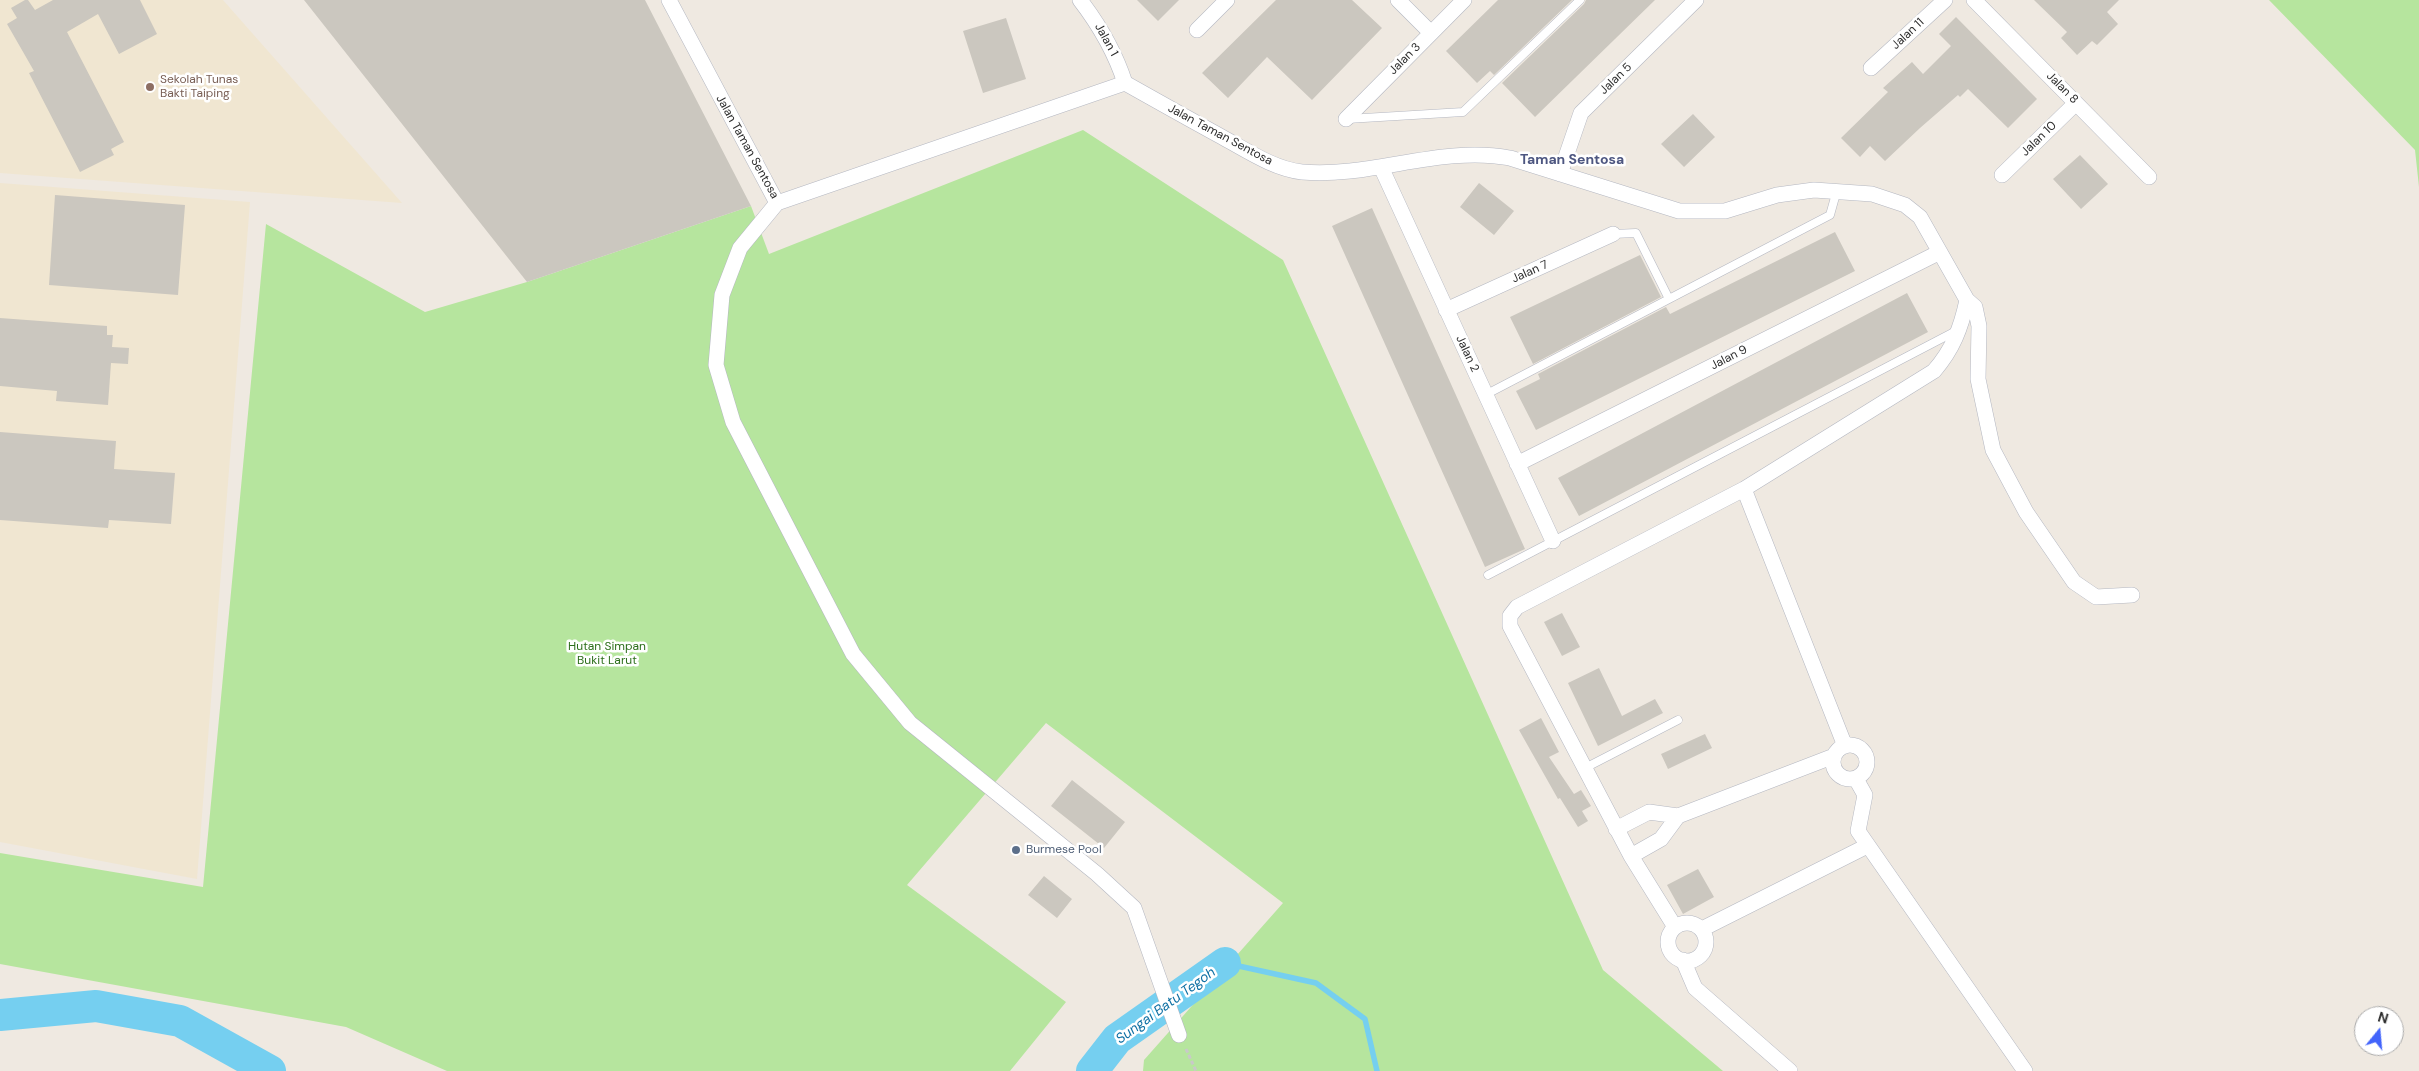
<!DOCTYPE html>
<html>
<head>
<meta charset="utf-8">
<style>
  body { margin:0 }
  #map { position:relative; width:2419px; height:1071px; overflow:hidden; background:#efe9e1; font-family:"DM Sans",sans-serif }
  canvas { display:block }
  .north { position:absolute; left:2354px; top:1006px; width:50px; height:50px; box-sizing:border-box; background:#fff; border:1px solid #ababab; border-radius:50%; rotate:17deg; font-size:14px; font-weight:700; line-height:20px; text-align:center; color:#2e2e2e }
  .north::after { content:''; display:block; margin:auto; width:18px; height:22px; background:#4264fb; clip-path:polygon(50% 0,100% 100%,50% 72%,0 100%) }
</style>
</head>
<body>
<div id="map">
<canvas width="2419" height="1071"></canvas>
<div class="north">N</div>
</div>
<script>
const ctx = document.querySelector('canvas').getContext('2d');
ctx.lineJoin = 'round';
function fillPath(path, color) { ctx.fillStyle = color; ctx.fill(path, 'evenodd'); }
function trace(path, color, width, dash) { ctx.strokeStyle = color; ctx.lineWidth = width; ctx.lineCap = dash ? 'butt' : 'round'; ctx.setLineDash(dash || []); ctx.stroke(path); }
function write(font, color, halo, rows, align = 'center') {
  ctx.font = font + ' "DM Sans",sans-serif'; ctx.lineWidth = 5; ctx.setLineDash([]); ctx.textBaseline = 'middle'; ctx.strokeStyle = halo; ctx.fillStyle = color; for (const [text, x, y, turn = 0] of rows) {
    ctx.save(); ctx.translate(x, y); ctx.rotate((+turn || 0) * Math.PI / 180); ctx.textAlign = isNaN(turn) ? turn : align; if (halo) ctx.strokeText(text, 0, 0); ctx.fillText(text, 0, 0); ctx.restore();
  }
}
const education = new Path2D(`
  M0 0H223L402 203 0 173Z
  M0 183 250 202 197 879 0 842Z`);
const green = new Path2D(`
  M2269 0H2419V187L2415 150Z
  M1083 130 1283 260 1603 970 1723 1071H1143L1144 1060 1283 903 1046 723 907 885 1066 1002 1010 1071H447L346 1027 0 964V853L203 887 266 224 425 312 527 282 751 206 769 254Z`);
const stream = new Path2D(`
  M1225 963 1316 983 1365 1019 1377 1071`);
const river = new Path2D(`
  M0 1015 96 1006 180 1021 270 1071
  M1092 1071 1117 1039 1225 963`);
const building = new Path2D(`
  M25 0H28L35 10 53 0H140L157 34 119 54 98 14 67 32 124 142 111 149 114 155 80 172 29 73 34 71 7 24 17 18 11 8Z
  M304 0H645L751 206 527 282Z
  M1137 0H1179L1158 21Z
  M1276 0H1352L1382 28 1312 100 1267 57 1228 98 1202 73Z
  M1498 0H1572L1494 75 1490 71 1477 83 1446 51Z
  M1586 0H1655L1535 117 1502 83 1584 4Z
  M2034 0H2119L2107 12 2118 24 2097 45 2092 41 2077 55 2061 38 2067 32Z
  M1956 17 2037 99 2008 128 1968 89 1960 97 1958 95 1920 128 1885 161 1870 146 1860 157 1841 138 1888 92 1883 88 1912 62 1923 74 1951 46 1939 34Z
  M1006 18 1026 79 983 93 963 31Z
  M1693 114 1715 137 1684 167 1661 144Z
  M2080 155 2108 184 2081 209 2053 179Z
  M1479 183 1514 211 1494 235 1460 207Z
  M55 195 185 205 178 295 49 285Z
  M1372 208 1525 549 1485 567 1332 226Z
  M1835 232 1855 271 1536 430 1516 391 1540 379 1538 374 1666 307 1670 314Z
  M1640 255 1661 297 1533 364 1510 317Z
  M1907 293 1928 332 1579 516 1558 478Z
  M0 318 107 326V335H113L112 347 129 348 128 364 111 363 108 405 56 401 57 391 0 386Z
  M0 432 116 441 114 469 175 473 171 524 109 520 108 528 0 520Z
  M1562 613 1580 647 1562 656 1544 622Z
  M1599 668 1622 716 1655 699 1663 713 1598 746 1568 683Z
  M1541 718 1559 752 1549 757 1574 794 1581 790 1591 806 1582 811 1588 821 1578 827 1560 798 1558 799 1519 730Z
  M1705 734 1712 748 1668 769 1661 754Z
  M1072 780 1125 822 1104 848 1051 806Z
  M1698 869 1714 897 1683 914 1667 885Z
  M1044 876 1072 899 1057 918 1028 895Z`);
const path = new Path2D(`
  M1186 1049 1196 1071`);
const lane = new Path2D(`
  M1347 119 1463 112 1580 0
  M1613 234 1636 233 1669 299
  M1485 395 1830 215 1837 190
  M1488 575 1956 331
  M1585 768 1678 720`);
const street = new Path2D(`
  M669 0 777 203
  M1080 0C1100 26 1115 52 1125 83
  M1398 0 1431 33
  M1974 0 2149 177
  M1197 30 1227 0
  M1871 68 1945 0
  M1346 119 1464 0
  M1381 167 1553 541
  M1560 174 1581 113 1696 0
  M2002 175 2076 103
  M777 203 1125 83C1157 101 1189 119 1222 137 1246 150 1274 169 1302 172 1372 178 1440 145 1510 158L1679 211H1725L1777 195 1814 190 1872 194 1905 205 1920 217 1967 300C1961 328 1953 349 1934 371L1744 489 1517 607 1510 616V626L1631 856 1675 927
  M777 203 740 248 722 295 716 365 733 422 853 654 910 723 1097 874 1134 908 1179 1035
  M1967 300 1975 307 1979 326 1978 379 1993 450 2026 512 2074 582 2096 597 2132 595
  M1446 310 1613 234
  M1517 464 1940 252
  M1744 489 1845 746
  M1833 762a17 17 0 1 1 34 0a17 17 0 1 1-34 0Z
  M1856 779 1865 795 1858 831 2025 1071
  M1616 829 1649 812 1678 816 1834 756
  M1631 856 1661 839 1678 816
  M1668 942a19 19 0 1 1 38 0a19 19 0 1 1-38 0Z
  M1702 929 1867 846
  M1683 960 1695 988 1790 1071`);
const markers = [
  [150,87,5,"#8d6e63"],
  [1016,850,5,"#5c6f8a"]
];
const streetNames = [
  ["Jalan 11",1908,34,-43],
  ["Jalan 1",1106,40,61],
  ["Jalan 3",1405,59,-45],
  ["Jalan 5",1616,79,-44],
  ["Jalan 8",2062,88,45],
  ["Jalan Taman Sentosa",1220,135,28],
  ["Jalan 10",2039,139,-44],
  ["Jalan Taman Sentosa",747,147,61],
  ["Jalan 7",1530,272,-24],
  ["Jalan 2",1467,354,65],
  ["Jalan 9",1729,358,-27]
];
const educationNames = [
  ["Sekolah Tunas",160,80],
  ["Bakti Taiping",160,94]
];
const parkNames = [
  ["Hutan Simpan",607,647],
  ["Bukit Larut",607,661]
];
const serviceNames = [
  ["Burmese Pool",1026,850]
];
const neighbourhoodNames = [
  ["Taman Sentosa",1572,160]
];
const waterNames = [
  ["Sungai Batu Tegoh",1166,1006,-36]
];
fillPath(education, '#f0e6d1');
fillPath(green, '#b6e59e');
trace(stream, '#75cff0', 5.5);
trace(river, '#75cff0', 32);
fillPath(building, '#cbc7bf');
trace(lane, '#b4b7c1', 9);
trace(street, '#b4b7c1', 16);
trace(path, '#c9c9c9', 3, [4, 2.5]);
trace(lane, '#fff', 8);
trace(street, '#fff', 15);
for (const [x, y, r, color] of markers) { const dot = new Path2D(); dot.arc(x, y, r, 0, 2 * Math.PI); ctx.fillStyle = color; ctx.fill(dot); trace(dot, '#fff', 2); }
write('12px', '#2e2e2e', '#fff', streetNames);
write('12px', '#785e54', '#fff', educationNames, 'left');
write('12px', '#2c6e1b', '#fff', parkNames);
write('12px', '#4e5e75', '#fff', serviceNames, 'left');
write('bold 14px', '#4d5680', '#fff', neighbourhoodNames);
write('italic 14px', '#0d6fa3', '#fff', waterNames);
</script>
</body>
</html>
